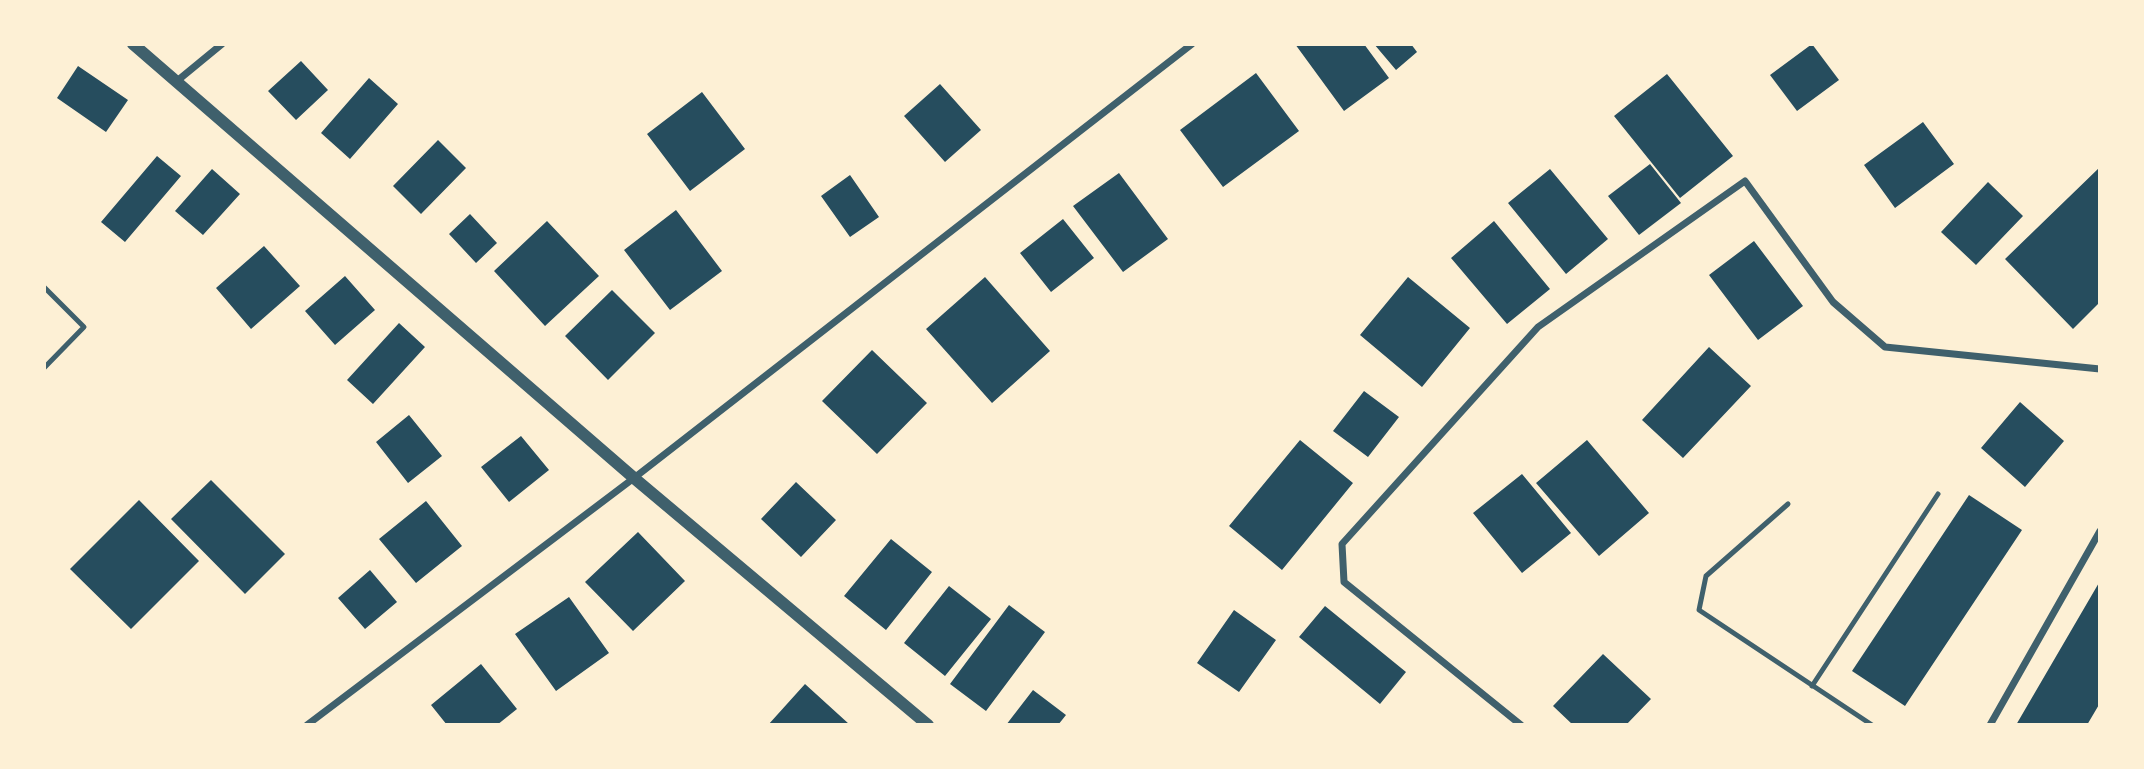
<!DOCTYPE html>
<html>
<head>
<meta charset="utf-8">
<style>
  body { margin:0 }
  #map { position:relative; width:2144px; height:769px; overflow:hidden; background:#fdf0d5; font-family:Overpass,sans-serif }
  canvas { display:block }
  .frame { position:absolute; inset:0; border:46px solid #fdf0d5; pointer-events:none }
</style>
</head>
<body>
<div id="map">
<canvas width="2144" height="769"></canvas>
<div class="frame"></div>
</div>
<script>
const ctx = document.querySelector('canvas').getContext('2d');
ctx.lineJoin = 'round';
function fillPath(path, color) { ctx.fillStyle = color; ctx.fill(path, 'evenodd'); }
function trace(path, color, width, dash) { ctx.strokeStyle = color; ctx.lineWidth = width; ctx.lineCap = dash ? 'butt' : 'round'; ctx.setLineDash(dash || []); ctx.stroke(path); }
const building = new Path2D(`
  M1295 44H1364L1389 78 1344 111Z
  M1374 44H1411L1417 52 1396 70Z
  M1812 44 1839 80 1797 111 1770 75Z
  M301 61 328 90 296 120 268 91Z
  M78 66 128 100 106 132 57 98Z
  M1256 73 1299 131 1223 187 1180 130Z
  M1667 74 1733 156 1680 198 1614 116Z
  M369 78 398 104 350 159 321 133Z
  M940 84 981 130 945 162 904 116Z
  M702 92 745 149 690 191 647 134Z
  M1923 122 1954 164 1895 208 1864 165Z
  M438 140 466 168 421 214 393 186Z
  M157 156 181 176 125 242 101 222Z
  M1650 164 1681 203 1639 235 1608 196Z
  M2100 167V302L2073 329 2005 259Z
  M212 169 240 194 203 235 175 211Z
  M1550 169 1608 239 1566 274 1508 203Z
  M1119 173 1168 239 1123 272 1073 206Z
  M850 175 879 217 850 237 821 196Z
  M1988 182 2023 216 1976 265 1941 232Z
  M676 210 722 271 670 310 624 250Z
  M470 214 497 243 476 263 449 234Z
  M1063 219 1094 258 1051 292 1020 253Z
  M547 221 599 276 545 326 494 271Z
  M1494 221 1550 289 1507 324 1451 258Z
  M1754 241 1803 306 1758 340 1709 275Z
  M264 246 300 286 251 329 216 288Z
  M345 276 375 310 335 345 305 311Z
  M985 277 1050 351 992 403 926 329Z
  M1408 277 1470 328 1422 387 1360 335Z
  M612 290 655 333 608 380 565 336Z
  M399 323 425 347 373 404 347 380Z
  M1709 347 1751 386 1683 458 1642 420Z
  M872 350 927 403 877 454 822 401Z
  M1364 391 1399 417 1368 457 1333 431Z
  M2020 402 2064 441 2025 487 1981 448Z
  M409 415 442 456 408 483 376 442Z
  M521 436 549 470 509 502 481 467Z
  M1300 440 1353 483 1282 570 1229 526Z
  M1587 440 1649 513 1599 556 1536 483Z
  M1522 474 1571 533 1522 573 1473 513Z
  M211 480 285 554 245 594 171 519Z
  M796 482 836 520 801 557 761 519Z
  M1969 495 2022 530 1905 706 1852 671Z
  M139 500 199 561 131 629 70 569Z
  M426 501 462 546 416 583 379 539Z
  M638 532 685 581 633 631 585 582Z
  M891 539 932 572 886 630 844 596Z
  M370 570 397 602 365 629 338 598Z
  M2100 581V703L2087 725H2016Z
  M949 586 991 619 945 676 904 643Z
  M569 597 609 653 556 691 515 634Z
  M1009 605 1045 632 986 711 950 684Z
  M1325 606 1406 672 1380 704 1299 637Z
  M1234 610 1276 640 1239 692 1197 663Z
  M1603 654 1651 699 1626 725H1573L1553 706Z
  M481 664 517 709 497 725H447L431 705Z
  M805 684 849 724 848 725H768Z
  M1033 690 1066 715 1058 725H1006Z`);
const service = new Path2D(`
  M44 287 84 327 44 368
  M1788 504 1706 576 1699 610 1872 725
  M1812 686 1938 494`);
const minor = new Path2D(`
  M177 81 222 44
  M307 725 634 478 1192 44
  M1521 725 1344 582 1342 544 1538 327 1745 181 1833 302 1885 347 2100 369
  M1990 725 2100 531`);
const tertiary = new Path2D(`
  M133 44 634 478 928 725`);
fillPath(building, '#264d5e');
trace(service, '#3f606c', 5);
trace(minor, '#3f606c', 7);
trace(tertiary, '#3f606c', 12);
</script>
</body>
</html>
